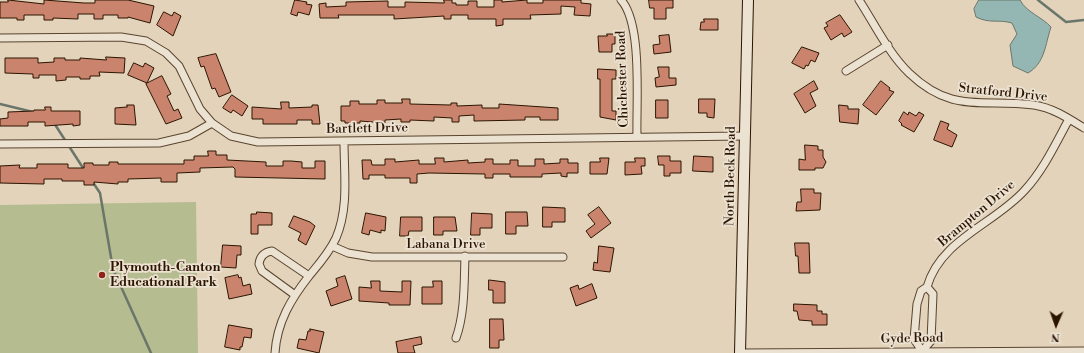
<!DOCTYPE html>
<html>
<head>
<meta charset="utf-8">
<style>
  body { margin:0 }
  #map { position:relative; width:1084px; height:353px; overflow:hidden; background:#e2d3ba; font-family:"Libre Bodoni",serif }
  canvas { display:block }
  .north { position:absolute; left:1036px; top:305px; width:40px; height:40px; -webkit-text-stroke:3px #ece2d2; paint-order:stroke; rotate:182deg; font-size:11px; font-weight:700; line-height:16px; text-align:center; color:#2c1400 }
  .north::after { content:''; display:block; margin:auto; width:14px; height:18px; background:#2c1400; clip-path:polygon(50% 0,100% 100%,50% 72%,0 100%) }
</style>
</head>
<body>
<div id="map">
<canvas width="1084" height="353"></canvas>
<div class="north">N</div>
</div>
<script>
const ctx = document.querySelector('canvas').getContext('2d');
ctx.lineJoin = 'round';
function fillPath(path, color) { ctx.fillStyle = color; ctx.fill(path, 'evenodd'); }
function trace(path, color, width, dash) { ctx.strokeStyle = color; ctx.lineWidth = width; ctx.lineCap = dash ? 'butt' : 'round'; ctx.setLineDash(dash || []); ctx.stroke(path); }
function write(font, color, halo, rows, align = 'center') {
  ctx.font = font + ' "Libre Bodoni",serif'; ctx.lineWidth = 3.5; ctx.setLineDash([]); ctx.textBaseline = 'middle'; ctx.strokeStyle = halo; ctx.fillStyle = color; for (const [text, x, y, turn = 0] of rows) {
    ctx.save(); ctx.translate(x, y); ctx.rotate((+turn || 0) * Math.PI / 180); ctx.textAlign = isNaN(turn) ? turn : align; if (halo) ctx.strokeText(text, 0, 0); ctx.fillText(text, 0, 0); ctx.restore();
  }
}
const green = new Path2D(`
  M196 202 198 353H0V205Z`);
const water = new Path2D(`
  M979 0H1020C1026 12 1042 17 1051 27 1045 45 1045 63 1028 73L1013 66 1010 45 1017 34 1012 23C998 19 990 24 976 17L974 9Z`);
const stream = new Path2D(`
  M1038 0 1066 22 1084 20
  M0 104 33 112
  M54 123 85 171
  M92 181 100 193 113 269 151 353`);
const building = new Path2D(`
  M8 0 44 4V0L84 3H95V0H128L154 6 150 23 128 17V18H118V15H103V19H94V14H78V19L53 18V20H44V15H24V20H17V18H0V2H8Z
  M295 0 307 2 306 4 312 5 309 15 298 12 297 16 291 14Z
  M444 0H452V3H456V5H468V1H477V7H494V0H502V2L527 0V3H543V0H581V3L591 4 590 16 574 15 575 7 561 6V14L530 15 531 19H503V25L496 26V19H468V15H451V19H444V16L394 19V15H338L339 18H320L319 4 326 3V7L346 6V2L388 1V7H405V2L444 3Z
  M649 0H673V8H666V19H654V8H650Z
  M164 12 172 16 174 12 181 16 173 36 157 25Z
  M840 15 852 32 844 37 842 33 831 40 824 28 828 26 826 23Z
  M704 19H718V30H700L701 22H704Z
  M607 34H615V44H612V52H599L598 36H607Z
  M669 35 671 52 654 54 653 45 660 44 659 36Z
  M802 47 819 53 815 62 811 60 808 66 806 65 804 69 792 63Z
  M216 54 231 92 219 97 215 88 212 89 204 66 201 67 198 58Z
  M106 57 125 58 124 73 99 72 100 76H90V79H80V77H66V80L56 81V75H39V78H33V74L5 73V58H38V63L54 62V58H65V60H80V58L106 60Z
  M134 63 143 67 145 63 154 68 147 83 128 75Z
  M658 67H669V78H676V85L656 87 655 78 659 77Z
  M598 69 616 70V79H612V111H616V120L600 117V79H598Z
  M162 76 171 94 167 96 174 111 178 109 182 118 166 124 146 84Z
  M814 81 818 89 810 93 816 106 805 113 794 94Z
  M881 81 890 88 889 90 894 92 876 115 863 105Z
  M232 95 248 106 242 116 233 110 231 113 223 108Z
  M402 99H410V104L451 105V103H457V106L482 105V108H499V104L558 108V120H540V117H525V120L474 121V115L459 116V122H452V118L434 117V121L410 120V122H401V119L385 120V123L360 121V123H345V121H341V106H350V101H359V104H377V100H385V103H402Z
  M699 99H715L714 118 707 117V113H699Z
  M656 100H668V118H656Z
  M281 102H289V108L312 107V105H318L320 124H312V120H297V124H263V119H252V107L281 109Z
  M127 105H134L136 125 115 124V108L127 107Z
  M839 105 848 106V109H859L858 124 840 122Z
  M45 107H51V111H80V125L73 126V124L45 126V122H28V126H0V119L8 118V112L34 111V110H45Z
  M904 112 908 115 909 112 916 116 919 112 924 115 914 132 901 125 902 124 899 121Z
  M941 121 949 124 947 129 957 135 952 147 934 140Z
  M805 145 818 146V150H823V157L826 162 823 168H815V170H799V159L805 160Z
  M208 151H216V155H227V160L266 162V166H283V161H291L302 162V168H315V161H325V179L235 177V169L233 167 200 168V172L177 173V182H161V178L128 179V182H118V184L94 182V185H84V181H62V179H44V184L0 183V166L20 165 19 168H37V164H68V168H84V163H93V165H109V162H118V164H184V160H194V156H208Z
  M658 156H670V161H681V173H670V176H664V165H659Z
  M694 156 713 157V172L693 171Z
  M435 158H444V162L468 160V163L485 162V159H493V164H510V160H518V166H535V159H544V164L560 163V159H568V163H578V173H567V177L561 176V173L542 174V177H510V174H493V178H485V174L429 173 417 174V183H410V178H385V175H369V179H363L362 160H371L372 165H385V159H395V162L419 160V164H435Z
  M600 158H609L607 174H590V162H600Z
  M635 158H645V166H641L642 174 625 175V162H635Z
  M801 189H814V193H821L820 210 796 211 797 202H801Z
  M543 207 565 208V222H552V227H543Z
  M599 207 611 223 591 238 586 231 595 224 588 215Z
  M257 212 272 213V225H258V234H251V214H256Z
  M506 212H527L528 226H516V234H506Z
  M366 213 386 217 385 231 381 230V233L370 230 369 235 362 233Z
  M472 213 492 214V228H480V235H471Z
  M294 216 310 222 315 226 306 245 298 240 301 233 289 227Z
  M401 217H422V231H409L408 236H400Z
  M434 217H455L457 231H443V235H434Z
  M795 243H809L810 273H799L798 256H796Z
  M223 245 241 246V255H237L236 268 221 267Z
  M599 246 614 248 610 272 593 270 594 262 597 263Z
  M238 275 239 278 241 277 243 286 250 284 252 294 229 299 225 278Z
  M345 276 352 299 331 306 326 291 338 286 336 279Z
  M489 280 505 282V303H493V290H489Z
  M371 281H380V291L402 292V281H411L410 305H389V303L359 301V287L371 288Z
  M433 281H442V304H422V287H433Z
  M592 284 597 298 576 306 570 288 578 285 579 289Z
  M794 304 817 305V311H822V314H827V325H812V321L799 320 797 311H794Z
  M490 319H503L504 340H499V348H490Z
  M229 325 252 329 251 338 244 337 242 347H240V350L225 347Z
  M310 329 324 332 319 353 297 348 299 339 306 340 308 331H310Z
  M421 337 422 344 413 346 415 353H398L396 342Z`);
const minor = new Path2D(`
  M621 0C643 24 636 104 637 137
  M859 0C874 23 889 54 909 73 953 115 983 98 1034 105 1053 108 1068 118 1084 128
  M0 38 121 37 146 41 166 53 179 66 200 109 212 123
  M846 71 888 45
  M0 144 159 143 189 136 212 123 231 136 258 142 744 136
  M332 246 348 253 372 257H563
  M927 287 933 294 931 341 922 351 914 339 917 304 921 291 927 287C940 240 994 224 1024 191 1043 171 1056 143 1069 119
  M295 295 262 271 259 264C260 256 265 252 272 251L309 276
  M456 338C465 313 464 283 465 256
  M275 353C277 322 291 299 309 276 319 264 329 253 336 238 349 208 344 173 344 141
  M740 353 1084 351`);
const secondary = new Path2D(`
  M740 353 748 0`);
const markers = [
  [102,275,4,"#8f2418"]
];
const streetNames = [
  ["Chichester Road",623,79,-92],
  ["Stratford Drive",1003,93,6],
  ["Bartlett Drive",367,129,-1],
  ["North Beck Road",731,176,-89],
  ["Brampton Drive",977,214,-40],
  ["Labana Drive",446,245],
  ["Gyde Road",912,339,-1]
];
const poiNames = [
  ["Plymouth-Canton",110,268],
  ["Educational Park",110,283]
];
fillPath(green, '#b5bc8f');
fillPath(water, '#95b7b3');
trace(water, '#6b766b', 1);
trace(stream, '#6b766b', 2.5);
fillPath(building, '#ca846d');
trace(building, '#2c1400', 1);
trace(minor, '#5a442e', 9);
trace(secondary, '#2c1400', 12);
trace(minor, '#ece2d2', 7);
trace(secondary, '#ece2d2', 10);
for (const [x, y, r, color] of markers) { const dot = new Path2D(); dot.arc(x, y, r, 0, 2 * Math.PI); ctx.fillStyle = color; ctx.fill(dot); trace(dot, '#ece2d2', 1.5); }
write('13px', '#2c1400', '#ece2d2', streetNames);
write('bold 13px', '#2c1400', '#ece2d2', poiNames, 'left');
</script>
</body>
</html>
